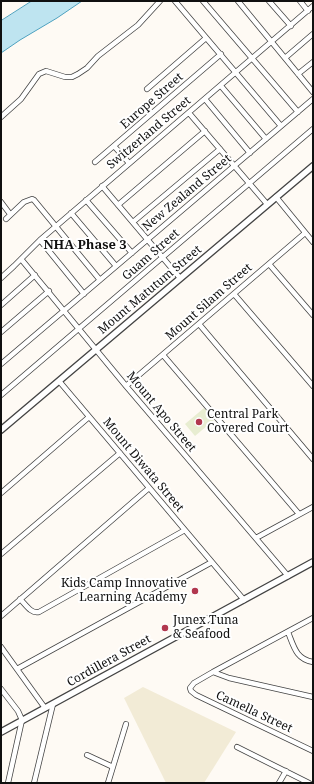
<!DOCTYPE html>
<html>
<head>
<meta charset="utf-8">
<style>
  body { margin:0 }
  #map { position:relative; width:314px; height:784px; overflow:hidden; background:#fefaf4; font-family:"Noto Serif",serif }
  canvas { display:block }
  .frame { position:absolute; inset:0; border:2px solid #101010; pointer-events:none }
</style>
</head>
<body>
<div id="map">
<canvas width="314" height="784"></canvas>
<div class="frame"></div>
</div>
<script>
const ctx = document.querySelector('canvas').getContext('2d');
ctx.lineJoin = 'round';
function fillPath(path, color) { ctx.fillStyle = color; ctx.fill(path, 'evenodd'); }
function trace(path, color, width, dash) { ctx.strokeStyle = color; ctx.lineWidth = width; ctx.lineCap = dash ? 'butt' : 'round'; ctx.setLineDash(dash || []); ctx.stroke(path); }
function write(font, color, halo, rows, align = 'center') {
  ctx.font = font + ' "Noto Serif",serif'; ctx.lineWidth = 4; ctx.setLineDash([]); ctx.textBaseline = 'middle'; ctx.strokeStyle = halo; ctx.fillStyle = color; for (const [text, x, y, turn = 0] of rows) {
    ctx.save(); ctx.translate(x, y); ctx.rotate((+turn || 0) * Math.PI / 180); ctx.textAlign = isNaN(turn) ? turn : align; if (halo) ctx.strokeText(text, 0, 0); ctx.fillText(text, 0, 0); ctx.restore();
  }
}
const farmland = new Path2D(`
  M143 687 236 732 204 783H166L124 698Z`);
const pitch = new Path2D(`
  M204 408 214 420 195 436 185 424Z`);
const water = new Path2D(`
  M32 1H82L57 18 20 40 1 53V21Z`);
const minor = new Path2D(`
  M175 1 281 126
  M203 1 298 112
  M238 1 313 92
  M269 1 291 26
  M300 1 308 11
  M285 58 313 34
  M298 74 313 62
  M221 86 266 139
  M147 89 206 38
  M205 99 250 153
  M189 113 267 204
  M1 117 21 99 39 74 46 71 65 77H72L78 74 87 68 98 56 138 25 160 1
  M114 146 129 163
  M95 162 221 54
  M102 186 180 278
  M276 197 313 242
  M86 200 132 253
  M1 202 10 214
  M118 205 205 131
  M71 213 116 266
  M6 219 24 202 32 199 34 200 100 280
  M133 222 220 149
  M40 240 84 294
  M21 259 126 386 288 576
  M269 264 313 315
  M1 278 14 266 40 240 313 6
  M234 294 313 386
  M1 305 35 275
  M199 324 313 459
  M1 332 49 291
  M163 355 299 514
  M1 364 313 99
  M59 381 244 600
  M126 386 305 233
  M1 395 313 129
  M1 493 89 417
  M256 538 313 507
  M1 554 120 453
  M20 599C26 605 31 614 39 612L185 530
  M1 616 149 488
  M313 618 213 672 194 683 190 688 191 691 196 695 313 751
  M288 632C294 647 296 659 313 662
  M1 647 45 708
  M17 669 212 562
  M213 672 229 678 313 697
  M1 689 18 711 22 720 8 783
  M237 747 309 783
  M87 755 113 767
  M34 783 53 704
  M108 783 126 724
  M279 783 286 771`);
const tertiary = new Path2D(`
  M1 430 313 166
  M1 732 313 562`);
const markers = [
  [199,422,4,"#b1374e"],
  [195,591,4,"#b1374e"],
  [165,628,4,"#b1374e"]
];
const streetNames = [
  ["Europe Street",152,101,-41],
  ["Switzerland Street",149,133,-40],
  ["New Zealand Street",187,193,-40],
  ["Guam Street",151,255,-41],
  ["Mount Matutum Street",150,290,-40],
  ["Mount Silam Street",209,302,-41],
  ["Mount Apo Street",161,412,50],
  ["Mount Diwata Street",143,465,50],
  ["Cordillera Street",109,661,-29],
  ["Camella Street",254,712,25]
];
const poiNames = [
  ["Central Park",207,415],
  ["Covered Court",207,429],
  ["Kids Camp Innovative",187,584,"right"],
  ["Learning Academy",187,598,"right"],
  ["Junex Tuna",173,621],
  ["& Seafood",173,635]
];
const neighbourhoodNames = [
  ["NHA Phase 3",85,245]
];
fillPath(farmland, '#f2ebd6');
fillPath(pitch, '#e8edd1');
fillPath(water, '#bee4f0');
trace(water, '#4da1bf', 1);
trace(minor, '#434343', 6);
trace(tertiary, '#434343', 8);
trace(minor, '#fff', 4.5);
trace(tertiary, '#fff', 5.5);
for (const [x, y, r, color] of markers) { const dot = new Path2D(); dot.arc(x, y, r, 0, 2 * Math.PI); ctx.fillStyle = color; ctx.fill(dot); trace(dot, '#fff', 1.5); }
write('12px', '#101010', '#fff', streetNames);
write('12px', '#101010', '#fff', poiNames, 'left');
write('bold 13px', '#101010', '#fff', neighbourhoodNames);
</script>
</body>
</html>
